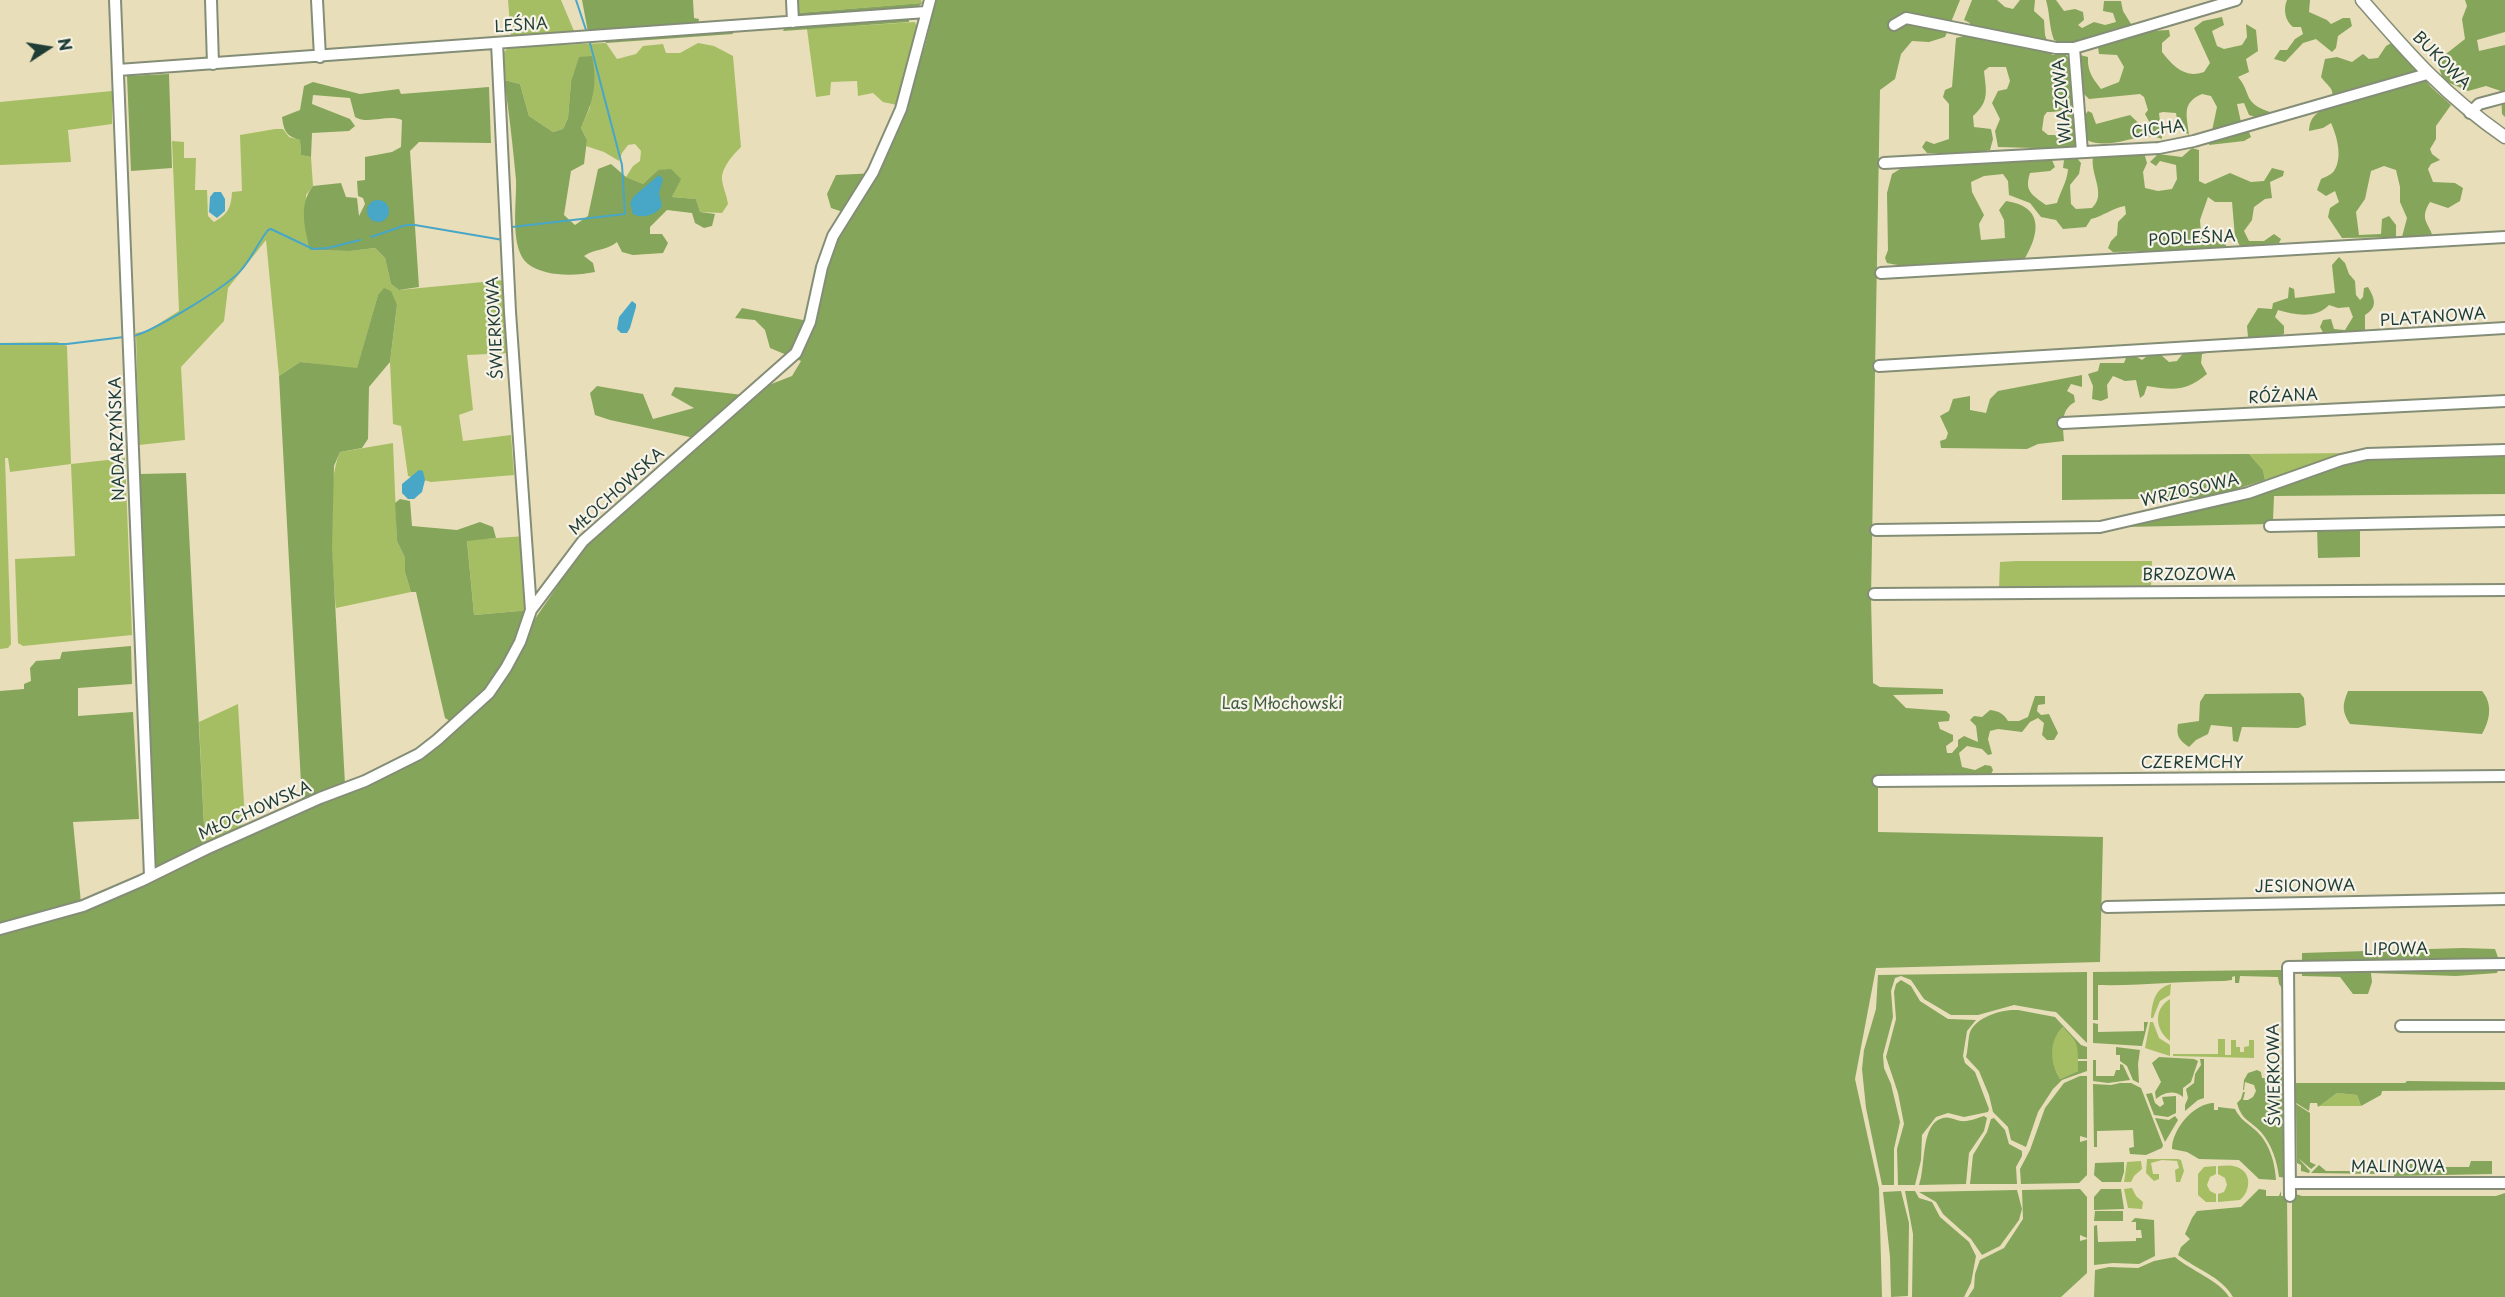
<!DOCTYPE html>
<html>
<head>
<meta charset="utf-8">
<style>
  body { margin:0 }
  #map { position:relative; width:2505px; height:1297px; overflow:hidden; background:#e9deba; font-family:"Playpen Sans",sans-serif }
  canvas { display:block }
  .north { position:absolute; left:18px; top:18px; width:60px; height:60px; -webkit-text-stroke:4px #f7f3e8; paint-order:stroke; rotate:78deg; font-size:16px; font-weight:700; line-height:24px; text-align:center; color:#1f3d34 }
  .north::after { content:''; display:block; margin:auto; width:21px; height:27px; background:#1f3d34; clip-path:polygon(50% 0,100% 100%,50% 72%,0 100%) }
</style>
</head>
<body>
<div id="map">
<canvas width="2505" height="1297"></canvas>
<div class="north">N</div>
</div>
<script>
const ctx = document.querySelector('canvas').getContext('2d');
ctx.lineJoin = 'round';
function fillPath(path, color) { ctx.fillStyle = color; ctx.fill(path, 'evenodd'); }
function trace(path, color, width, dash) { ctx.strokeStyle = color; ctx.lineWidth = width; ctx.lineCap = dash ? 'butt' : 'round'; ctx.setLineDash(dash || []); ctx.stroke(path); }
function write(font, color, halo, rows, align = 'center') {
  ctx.font = font + ' "Playpen Sans",sans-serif'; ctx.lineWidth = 4.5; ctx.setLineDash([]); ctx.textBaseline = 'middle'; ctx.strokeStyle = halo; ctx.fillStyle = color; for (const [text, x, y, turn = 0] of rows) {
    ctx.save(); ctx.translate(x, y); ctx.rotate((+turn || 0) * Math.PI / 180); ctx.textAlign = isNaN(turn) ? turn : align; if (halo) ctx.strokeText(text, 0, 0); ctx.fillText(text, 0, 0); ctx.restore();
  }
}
const green = new Path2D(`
  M508 0H561L574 31 511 38Z
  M798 0H921L922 3 798 13Z
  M915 22 917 28 897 105 883 102 873 93 858 96 857 81 831 82 830 95 816 97 807 29Z
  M606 43 617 59 636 54 643 46 663 44 666 53H680L698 43 714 46 733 56 741 147C733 155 721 168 722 180 723 188 727 196 728 204L722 213 700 212 696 199 672 197 680 179 658 170 643 184 626 177 633 166 640 161 641 151 635 144 628 145 622 153 619 161 604 152 586 146 587 140 581 128 590 107 571 82 568 118 563 129 553 132 529 116 520 84 504 80 502 54 509 47Z
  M112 91V124L68 130 71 162 0 165V102Z
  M275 129H283L289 137 300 140 301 155 311 157 313 186 306 195 310 250 350 251 375 248 385 258 391 284 399 290 504 280 508 353 467 355 473 410 459 415 463 441 511 435 514 475 431 482 408 476 401 426 393 424 390 362 397 305 378 295 357 369 300 362 279 376 266 240 228 288 224 321 181 367 185 440 139 445 136 333 147 331 179 311 172 141 184 142V158H196L195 190H207L208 216 214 222C228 214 231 208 232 192L242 191 240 135Z
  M57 342 67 346 71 464 125 458 132 635 23 646 18 643 15 559 75 556 71 464 10 472 8 458H5L11 644 8 648 0 649V343Z
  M393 443 397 541 405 558V572L411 592 336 608C333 568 325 486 340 452Z
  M2350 453 2265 480 2263 470 2249 454Z
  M526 536 531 610 474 615 467 540Z
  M2016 561H2152L2151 587 1999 589 2000 562Z
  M238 704 245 820 239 830 205 845 199 722Z
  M2171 984 2170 995 2160 1001 2153 1018H2151C2152 1004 2154 988 2171 984Z
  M2170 999V1041C2155 1030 2153 1009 2170 999Z
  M2150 1022H2153L2159 1038 2170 1045V1056L2145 1048Z
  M2063 1027 2078 1044V1071L2060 1079C2050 1061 2047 1043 2063 1027Z
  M2218 1039H2225V1055H2231V1040H2236V1047H2240V1052H2244V1047L2249 1046V1040H2254V1058L2173 1056V1054H2218Z
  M2337 1093 2357 1095 2361 1106H2319Z
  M2147 1159H2178L2181 1160 2184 1171 2180 1182H2176L2175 1170 2179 1168 2177 1161 2162 1160 2151 1163 2153 1174H2159V1179L2154 1181 2146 1173Z
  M2141 1161 2142 1169 2134 1176 2131 1182H2124L2127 1162Z
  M2216 1166V1174L2210 1177 2207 1185 2210 1191 2216 1194V1202H2206L2198 1195V1174L2204 1167Z
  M2218 1166C2223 1166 2228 1165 2233 1166 2252 1169 2252 1190 2240 1200L2218 1202V1194L2224 1192 2227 1185 2225 1178 2218 1174Z
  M2132 1188 2136 1196 2143 1202 2142 1209 2128 1208 2124 1189Z`);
const forest = new Path2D(`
  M582 0H693L694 18 699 19 698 24 588 32Z
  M936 0H1960L1945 37 1929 42 1912 41 1901 54 1895 79 1880 90 1871 598 1873 683 1880 687 1943 689V694L1893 695 1906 708 1946 711 1950 715 1949 721 1938 722 1940 729 1953 735V741L1946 746 1947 753H1952L1958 746V740L1964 736 1978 742 1976 726 1970 720 1974 716 1982 717 1990 710C1999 711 2004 714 2008 721H2019L2028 717 2035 696H2045V704L2038 705 2037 711 2041 715 2049 714 2058 733 2054 740H2047L2042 735 2044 723 2038 718 2030 722 2022 732 1998 729 1990 731 1988 739 1992 754 1988 755 1982 749 1967 746 1959 753 1962 767 1975 770 1985 765 1991 766 1993 770 1990 776 1878 781V832L2103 837 2100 962 1876 968 1855 1079 1879 1188 1882 1297H0V932L74 911 404 763 490 695 528 629 574 562 583 541 699 439 610 420 595 415 590 393 597 386 643 394 653 419 694 408 671 395 675 387 743 395 792 376 801 361 770 348 765 330 755 320 735 318 742 308 813 322 822 267 835 250 843 212 831 208 827 194 836 175 877 173 925 46Z
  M1972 0H1997L2005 7 2013 9 2020 0H2035L2034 11 2044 20 2045 35 2052 55H2066L2071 61 2074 102C2069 111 2056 112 2047 112L2044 116 2042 130 2048 135H2060L2066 130 2067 115 2075 113 2077 146 2071 149 1998 147 1995 131 2000 119 1992 103 1998 91 2007 89 2010 81 2006 67H1989L1984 71C1986 91 1990 101 1973 116L1974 127 1991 129 1993 139 1990 150 1976 153H1927L1922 147 1926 141 1934 144 1949 139V104L1943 97 1945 90 1952 87 1956 38 1967 35 1970 23 1964 20Z
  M2046 0H2056L2064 11 2075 9 2083 12 2084 20 2078 25 2082 28 2094 22 2105 25 2116 22 2113 13 2103 11 2104 1H2121L2123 11 2131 24 2127 29C2123 30 2117 28 2114 29 2096 36 2074 49 2054 40 2049 27 2050 14 2046 0Z
  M2287 0H2310L2309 12 2327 20 2331 24 2343 18H2350L2352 26 2338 36 2336 48 2332 52 2316 39 2303 43 2285 62 2274 59 2280 50H2287L2295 39 2303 34 2301 27H2293C2285 21 2283 9 2287 0Z
  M2465 0H2505V32L2477 40 2479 51 2505 45V117L2502 114 2501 91 2486 86 2468 91 2443 80 2437 61 2465 39 2462 19 2467 6Z
  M922 3 915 10 801 19 798 16V13Z
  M2222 17 2224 25 2212 31 2217 46 2224 49 2242 45 2247 37 2246 24 2256 30 2258 51 2246 59 2249 72 2238 77C2252 93 2242 103 2270 112L2268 116 2255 117 2249 115 2244 103 2237 104 2243 131 2249 132 2251 137 2244 141 2209 145 2217 107 2211 96 2202 94C2181 103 2187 115 2189 135L2178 126 2176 113 2163 112 2159 113 2162 139C2142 129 2111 152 2087 140L2085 115 2088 111 2092 113 2096 124 2130 115 2145 129 2151 125 2145 114 2148 110 2144 97 2140 94 2089 99 2082 92 2080 55 2088 57C2087 71 2093 79 2101 89L2119 82 2124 67 2117 55 2099 54 2098 47 2150 31 2169 30 2170 36 2162 43V52C2173 66 2185 79 2204 72L2210 63 2194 28 2203 21Z
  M909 18V22L783 31 785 27Z
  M732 31 733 34 606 43V39Z
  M2393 42 2431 87 2451 105 2436 126V139L2430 149 2432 154 2440 160 2431 164 2428 169 2433 182 2455 183 2463 188 2460 201 2448 208 2430 202C2417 222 2433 225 2433 241L2404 242 2402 237 2407 218 2400 202V187L2396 170 2384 166 2371 171 2365 199 2356 212 2359 235 2381 234 2382 219 2389 216 2396 225V237L2342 238 2328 217 2330 208 2339 202 2335 191 2326 196 2317 190 2321 179C2325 177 2331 175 2334 171 2343 158 2337 136 2331 123L2323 128 2309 131C2310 115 2318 112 2331 106 2335 87 2331 90 2321 77L2325 59 2337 57 2352 62 2363 54 2369 59 2378 58 2386 46Z
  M592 56C598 85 593 101 581 128L587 140 584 164 571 171 564 215 575 225 588 216 598 169 611 164 626 177 643 184 658 170 671 169 681 179 672 197 696 199 700 212 715 214 712 226 704 228 695 223 692 213 667 210 650 227V234H662L668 243 663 253 633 255 622 252 617 242C607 251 595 248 584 256L593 263 595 272C575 276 545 277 528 264 509 249 517 202 516 180 513 149 509 110 504 80L520 84 529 116 553 132 563 129 568 118 571 82 579 57Z
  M169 74 172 168 131 171 127 76Z
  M313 82 360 94 399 89 401 94 489 87 491 143 419 142 410 151 419 287 399 290 391 284 385 258 375 248 350 251 310 250C305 229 298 205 313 186L341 183 346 197 357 198 359 216 365 204 363 198 358 196 357 181 365 180V157L392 152 401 147 402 120C387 114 369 125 355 117L350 98 313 95 312 104 350 119 355 126 349 131 312 133 311 157 301 155 300 140C286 136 284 131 282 117L300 110 304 86Z
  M2192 148 2199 150V181L2205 184 2230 173 2251 182 2264 181 2272 168 2284 171 2283 176 2270 182 2272 198 2265 199 2254 207 2252 220 2244 231 2249 241H2264L2274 234 2281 239 2279 243 2253 247 2240 246 2235 237 2232 202H2215L2208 197 2200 220 2201 233 2215 241H2226V249L2113 252 2108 248 2111 241 2117 235 2118 222 2126 214 2125 206C2112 208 2104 216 2091 219L2086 227 2063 229 2056 220 2041 217 2030 203 2009 195 2008 181 2003 174 1984 176 1971 182 1972 192 1984 215 1979 224 1981 240 2005 238 2004 220 1999 210 2006 201C2042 206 2041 231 2025 258 2008 261 1991 264 1974 265 1966 265 1958 262 1951 263 1930 267 1908 268 1887 263L1885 258 1888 250 1887 193 1892 174 1905 166 2051 158 2055 167 2050 171 2030 173C2024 191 2032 195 2046 205L2057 203C2061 190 2067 182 2068 169L2063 168 2064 160 2076 157 2081 163 2079 174 2070 185 2071 204 2076 209 2092 208C2107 194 2090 175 2093 157L2144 153 2147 163 2143 172 2145 188 2158 191 2172 189 2177 179 2176 165 2160 161 2156 166 2150 162 2158 154 2182 157Z
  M2339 257 2345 263 2349 274 2355 281 2356 295 2360 300 2363 297 2364 288 2368 287C2375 299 2378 307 2365 315V333L2325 336 2320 327 2323 320 2331 319 2334 329 2345 330 2353 317 2349 307 2338 308 2329 305C2316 319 2295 315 2278 310L2275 317 2284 326V334L2264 340 2248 337 2247 326 2258 308 2272 309 2273 303 2288 298 2289 287 2294 289 2295 298 2335 293 2332 265Z
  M384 288 391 291 397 305 390 362 369 387 368 439 362 448 340 452 334 466 332 547 345 784 302 802 279 376 300 362 357 368 378 295Z
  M2216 351 2202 354 2201 363 2207 374C2186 392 2173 390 2147 386L2144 395 2140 398 2136 380 2125 381 2113 376 2107 385 2108 398 2101 401 2092 399 2093 386 2088 374 2098 371 2100 363H2124L2126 358 2135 356 2142 360 2147 356 2161 355 2169 362 2177 361 2184 352Z
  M2082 375V387L2071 384 2067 391 2074 395 2075 402C2060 410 2063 425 2064 441L2038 444 2027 449 1941 448 1940 441 1946 439 1948 433 1940 416 1949 411 1953 399 1970 396V410L1986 413 1990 399 1998 391Z
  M2249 454 2263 470 2265 480 2208 498 2062 500V455Z
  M2505 456V494L2274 496 2273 521 2271 524 2124 527 2127 524 2367 457Z
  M186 473 205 845 154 868 139 474Z
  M400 499 410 501 412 526 457 530 480 522 493 527 496 538 467 541 474 615 531 610C514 645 500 677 471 703 464 710 458 717 450 721L445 718 416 592H411L405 572V558L397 541 395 503Z
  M2360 527V557L2318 558 2317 528Z
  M131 646 132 684 78 688V716L133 712 139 819 73 822 81 903 0 926V691L24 689V684L31 681 30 668 36 661 60 659 62 652Z
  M2348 691H2482C2493 704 2490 720 2482 734L2350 724C2342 712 2342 705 2348 691Z
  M2300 693 2304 698 2306 725 2298 728 2242 727 2238 742 2233 741 2232 727 2211 725 2208 734 2196 740 2189 747C2179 740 2176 736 2178 724L2199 721 2200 702 2205 694Z
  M2463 948 2495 949 2500 963 2497 973 2456 976 2371 973 2372 982 2368 994H2353L2340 977 2302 976V953Z
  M2280 970H2284V991L2279 984 2278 977 2240 976 2239 983H2235V976L2232 977V980L2224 981C2181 981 2141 986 2098 985V1020H2093V972Z
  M2087 972V1043L2056 1012 2048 1011 2014 1005 1978 1015H1951L1924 999 1911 980 1901 976 1895 978 1891 991 1893 1017 1883 1055 1884 1068 1891 1084 1900 1122 1894 1149V1185H1882L1866 1108 1862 1069 1864 1050 1876 1009 1878 975Z
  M1901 980 1911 986 1920 1001 1948 1019 1976 1020 1967 1031 1963 1056 1965 1063 1975 1072 1989 1109 1988 1112 1964 1117 1948 1113 1936 1117 1922 1135 1921 1160 1915 1185H1898L1897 1149 1904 1124 1898 1093 1886 1057 1896 1019 1894 992 1896 984Z
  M2018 1010 2055 1017 2081 1045 2087 1047V1059H2078C2078 1039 2074 1041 2063 1027 2048 1042 2050 1062 2060 1079L2078 1071V1061H2087V1071L2062 1080 2053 1089 2038 1112 2026 1147 2011 1140 2008 1127 1993 1112 1989 1095 1979 1071 1966 1057C1968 1050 1968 1039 1970 1032 1977 1016 2003 1009 2018 1010Z
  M2144 1022H2148L2142 1046 2093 1043V1023L2098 1024V1032L2144 1031Z
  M2116 1047 2140 1050 2138 1064 2139 1083 2133 1080 2127 1066 2120 1061V1055H2116Z
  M2159 1057 2194 1059 2198 1061 2191 1082 2183 1088V1097C2174 1089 2163 1093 2156 1099L2155 1092 2161 1082 2152 1063Z
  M2200 1059H2204V1098L2198 1100 2185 1111V1105L2188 1098 2186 1089 2194 1083 2195 1074 2201 1065Z
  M2093 1060H2096V1076H2114L2116 1070H2120V1064L2123 1065 2130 1080 2108 1083 2093 1081Z
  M2257 1070 2261 1072 2262 1078H2275L2276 1071H2281L2287 1081 2288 1178 2279 1177C2277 1161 2272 1145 2261 1132 2250 1120 2242 1121 2237 1103L2241 1099 2243 1092H2245L2243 1100H2248L2253 1097 2256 1091 2254 1085 2245 1082 2244 1090H2243L2244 1080 2248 1073Z
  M2080 1076H2087V1138L2080 1136V1142L2087 1140V1175L2079 1183 2021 1184 2020 1169 2030 1150 2045 1108 2064 1083Z
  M2407 1081 2505 1082V1090L2382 1091 2381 1095 2361 1106 2357 1095 2337 1093 2318 1107 2317 1103H2310L2309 1111 2296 1103V1083H2405Z
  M2120 1083H2131L2141 1088 2163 1145 2162 1148 2146 1155 2130 1154 2129 1148 2134 1147 2133 1130 2097 1131V1147H2094L2093 1084 2111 1085Z
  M2152 1093 2155 1103 2160 1107 2164 1104 2162 1097 2176 1096V1113L2168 1117 2154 1115 2146 1094Z
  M2214 1103V1110H2218V1107L2235 1109C2240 1119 2246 1122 2254 1129 2269 1141 2275 1162 2276 1180L2259 1179 2239 1160 2199 1159 2187 1152 2172 1149C2172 1129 2194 1103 2214 1103Z
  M2296 1104 2310 1113V1162L2316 1165 2311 1169 2298 1158 2310 1171 2309 1173 2301 1171V1165L2297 1163Z
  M1984 1116 1987 1118 1984 1131 1969 1153 1966 1184 1919 1185C1926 1167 1920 1123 1943 1118 1949 1116 1955 1120 1961 1121 1969 1122 1977 1118 1984 1116Z
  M2175 1116 2178 1120 2165 1142 2155 1118 2169 1120Z
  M1994 1118 2005 1130 2009 1144 2022 1151V1156L2016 1167 2017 1184H1970L1973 1155 1987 1132 1991 1119Z
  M2471 1161H2492V1174L2394 1176V1164H2423V1167H2469Z
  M2124 1162V1172L2121 1182H2102L2094 1175 2095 1163Z
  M2373 1164 2380 1166 2383 1174 2311 1173 2319 1165 2326 1171H2375L2377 1168Z
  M2080 1189 2087 1197V1238L2080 1235V1241L2087 1239V1273L2061 1297H1968L1974 1288 1975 1274 1980 1260 2004 1248 2023 1219 2022 1190Z
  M2101 1189H2121L2124 1209 2094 1210V1197Z
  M2259 1189 2266 1190V1196H2279L2281 1191V1196H2287L2288 1297H2233C2222 1277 2196 1269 2178 1255L2181 1247 2190 1239 2185 1234 2192 1218 2197 1211 2241 1207Z
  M2017 1190 2022 1209 2019 1220 2000 1246 1982 1255 1971 1239 1943 1214 1936 1202 1919 1192Z
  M1901 1191 1909 1223 1908 1296 1891 1297 1890 1257 1883 1192Z
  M1905 1191H1915L1919 1198 1932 1202 1940 1217 1969 1242 1976 1256 1971 1283 1964 1297H1912L1913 1234Z
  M2292 1193 2302 1196H2496L2505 1193V1297H2292Z
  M2123 1211V1221H2094L2095 1211Z
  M2135 1218 2154 1220 2155 1256 2139 1264 2113 1263 2094 1265V1226L2097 1225 2098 1242 2136 1241V1238H2142L2141 1230H2136V1222H2131Z
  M2175 1257C2190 1270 2220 1281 2229 1297H2094L2095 1270 2109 1267 2138 1268 2154 1261Z`);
const water = new Path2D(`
  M659 175 663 179 659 193 662 206C656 215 643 219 633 214L630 203 634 196Z
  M214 192H221L225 199V211L217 218 209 212 210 197Z
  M367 211a11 11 0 1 1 22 0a11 11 0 1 1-22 0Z
  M632 301 636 304V307L630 328 627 333H621L617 329 619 317Z
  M419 470 423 471 425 480 422 492 414 499H408L402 493V484Z`);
const stream = new Path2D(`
  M576 0 587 33
  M510 229 512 227 625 214 622 165 590 43
  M371 237 406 225H415L503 240
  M134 336C155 330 229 286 242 269 252 257 258 243 268 230L271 229 313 249 328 248 360 240
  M0 344H67L124 337`);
const minor = new Path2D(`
  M115 0 150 876
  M211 0 213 64
  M317 0 320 57
  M792 0 793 22
  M1894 25 1906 18 2056 48H2074L2236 0
  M497 43 510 312 531 610
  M2074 48 2082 152
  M118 70 926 12
  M2470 113 2479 104 2505 97
  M1884 163 2159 148 2194 141 2427 74
  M1881 273 2505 237
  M1879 366 2505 328
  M2063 423 2505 401
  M2270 526 2505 521
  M1876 530 2100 527 2248 493 2341 460 2367 454 2505 450
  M1874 594 2505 590
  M1878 781 2505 776
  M2107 907 2505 899
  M0 929 83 906 141 881 206 849 320 798 365 781 419 754 437 740 489 693 506 668 520 642 531 610 583 541 796 353 810 322 822 267 833 236 873 172 901 109 930 0
  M2401 1026H2505
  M2292 1183H2505
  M2290 1196 2288 967 2505 964`);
const tertiary = new Path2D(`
  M2362 0C2409 54 2445 96 2505 137`);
const streetNames = [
  ["LEŚNA",521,26,-4],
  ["BUKOWA",2441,61,45],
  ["WIĄZOWA",2063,101,-95],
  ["CICHA",2158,130,-7],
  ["PODLEŚNA",2192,239,-3],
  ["PLATANOWA",2433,318,-4],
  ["ŚWIERKOWA",496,328,-93],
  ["RÓŻANA",2283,397,-3],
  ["NADARZYŃSKA",118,439,-92],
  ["WRZOSOWA",2190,491,-13],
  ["MŁOCHOWSKA",617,492,-42],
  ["BRZOZOWA",2189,576],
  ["CZEREMCHY",2192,764],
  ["MŁOCHOWSKA",255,811,-24],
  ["JESIONOWA",2305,887,-1],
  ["LIPOWA",2396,950,-1],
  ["ŚWIERKOWA",2275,1075,-91],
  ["MALINOWA",2398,1168]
];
const parkNames = [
  ["Las Młochowski",1282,705]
];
fillPath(green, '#a5be64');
fillPath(forest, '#84a55a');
fillPath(water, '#48a6c7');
trace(stream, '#48a6c7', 2);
trace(minor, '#848e77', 14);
trace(tertiary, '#848e77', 15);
trace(minor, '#fff', 10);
trace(tertiary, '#fff', 12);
write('16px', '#1f3d34', '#f7f3e8', streetNames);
write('16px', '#405d40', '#f7f3e8', parkNames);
</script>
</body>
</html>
